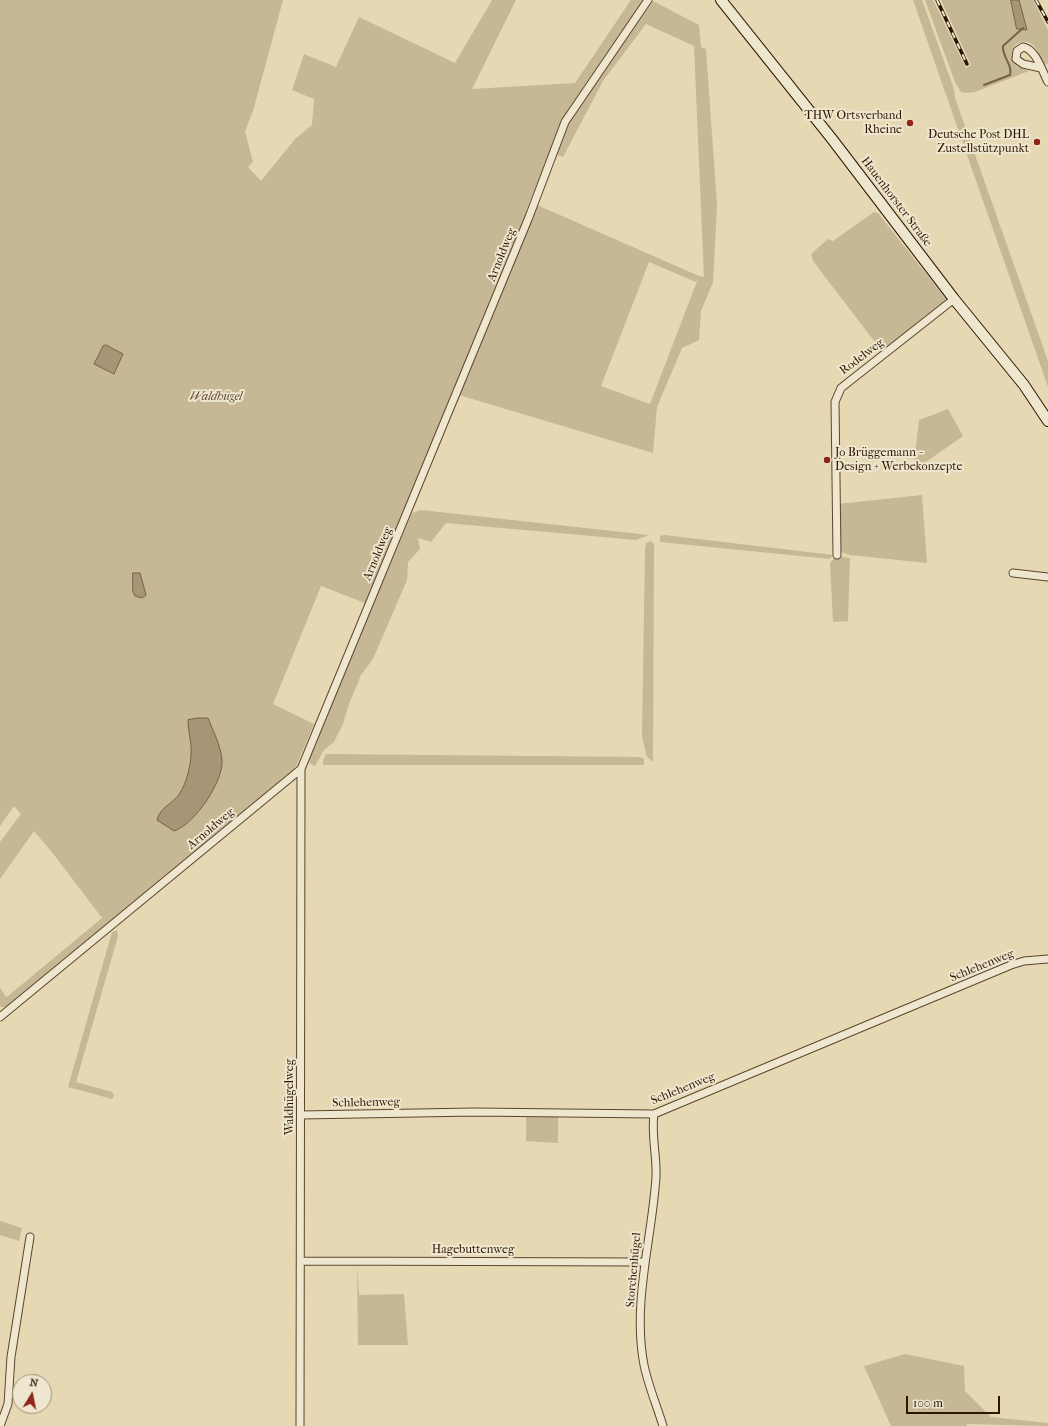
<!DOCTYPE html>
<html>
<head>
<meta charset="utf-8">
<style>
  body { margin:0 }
  #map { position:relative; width:1048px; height:1426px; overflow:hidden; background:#e5d8b3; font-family:"IM FELL French Canon",serif }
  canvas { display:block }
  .north { position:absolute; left:12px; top:1374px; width:40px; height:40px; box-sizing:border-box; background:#eee6ce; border:1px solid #a1937c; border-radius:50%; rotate:10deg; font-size:11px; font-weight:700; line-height:16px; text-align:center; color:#2d1600 }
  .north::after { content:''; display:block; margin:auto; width:14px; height:18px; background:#8f2418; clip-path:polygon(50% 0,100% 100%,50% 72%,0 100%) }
  .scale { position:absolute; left:906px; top:1396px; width:94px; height:18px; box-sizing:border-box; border:2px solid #2d1600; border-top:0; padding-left:5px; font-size:12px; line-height:14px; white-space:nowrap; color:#2d1600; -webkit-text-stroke:3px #eee6ce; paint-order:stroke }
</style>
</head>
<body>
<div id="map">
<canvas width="1048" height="1426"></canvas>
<div class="north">N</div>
<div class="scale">100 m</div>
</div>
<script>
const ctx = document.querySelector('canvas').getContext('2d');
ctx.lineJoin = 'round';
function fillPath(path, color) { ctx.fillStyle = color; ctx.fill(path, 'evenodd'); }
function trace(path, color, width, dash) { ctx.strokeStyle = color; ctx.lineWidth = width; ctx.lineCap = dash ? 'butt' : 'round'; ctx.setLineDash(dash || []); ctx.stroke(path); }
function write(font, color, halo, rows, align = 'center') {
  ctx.font = font + ' "IM FELL French Canon",serif'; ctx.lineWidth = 4; ctx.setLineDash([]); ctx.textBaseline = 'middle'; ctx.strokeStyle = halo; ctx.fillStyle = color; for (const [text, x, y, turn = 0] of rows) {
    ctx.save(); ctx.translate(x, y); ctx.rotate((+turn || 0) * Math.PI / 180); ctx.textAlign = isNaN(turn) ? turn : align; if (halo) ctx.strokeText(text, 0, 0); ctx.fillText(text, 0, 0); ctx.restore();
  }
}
const green = new Path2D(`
  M0 0H283L253 111 245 131 253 162 248 167 261 181 295 139 312 125 314 99 292 90 304 54 336 67 359 17 455 63 492 0H516L472 89 575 83 631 0H643L582 89H585L562 123 526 210 533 213 537 205 699 276 696 282 649 262 601 386 650 404 699 276 704 277 694 46 646 24 603 81 563 157 556 154 567 122 653 1 699 25 701 47 706 49 717 205 713 282 701 311 699 340 682 348 657 407 653 453 459 395 460 393 453 391 365 603 321 586 273 704 314 724 294 771 8 1007H0V988L6 997 8 996 102 918 55 856 34 831 0 879V842L21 814 14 806 0 826Z
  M913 0H922L954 89 955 98 1048 361V387Z
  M925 0H933L966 68 971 65 941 0H1033L1048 30V63L1044 66C1039 56 1036 39 1022 42 1017 43 1014 46 1012 50V62L1018 67 1029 71 975 92 966 93 961 92 955 82Z
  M874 212 878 213 946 299 945 303 925 316 886 350H881L813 261 811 254 828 239 833 241Z
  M948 409 963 436 913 471 919 420Z
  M922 495 927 563 850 555 838 551V504Z
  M421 510 649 535 636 540 446 523 431 542 418 538 420 549 408 562 407 580 373 659 361 675 349 704 343 724 334 742 324 750 315 766 308 762 338 686 412 513Z
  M664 535 833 555 830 559 660 542V536Z
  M651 541 654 544 653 762 647 757 642 737 645 550 646 543Z
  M836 556 850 558 848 621 833 622 830 563Z
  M326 754 640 757 644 759V765H323V761Z
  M117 930 118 936 76 1082 112 1092 114 1096 112 1099 68 1087 112 932Z
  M526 1116H558V1143L526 1141Z
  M0 1221 22 1228 19 1241 0 1235Z
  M357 1265 359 1295 404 1294 408 1345H358Z
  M905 1354 964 1366 965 1391 991 1417 1048 1423V1426L967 1424V1426H891L864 1366Z`);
const water = new Path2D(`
  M1011 0H1019L1027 30 1017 29Z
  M106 345 123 354 114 374 94 364 103 346Z
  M133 573H140L146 595 142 598 135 596 133 592Z
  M198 718H208C213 731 221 746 222 760 224 781 194 825 174 831L157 820C160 807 173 804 180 793 186 784 191 765 191 754 192 744 188 731 188 720Z`);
const stream = new Path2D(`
  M984 85 1010 75C1013 65 1002 57 1003 46L1023 28`);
const street = new Path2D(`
  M1041 68 1023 64 1016 59 1017 51 1023 47C1036 49 1042 71 1048 82
  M837 555 835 402 841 388 954 299
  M1013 573 1048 577
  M0 1017 301 769 529 217 565 122 648 0
  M654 1114C651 1135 657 1156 656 1177 652 1239 632 1303 644 1365 648 1385 657 1406 663 1426
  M301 1115 475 1112 654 1114 1011 965 1024 961 1048 959
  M301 1261 645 1262
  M0 1426 8 1404 11 1357 30 1237
  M300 1426 301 769`);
const secondary = new Path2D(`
  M721 0 832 139 954 299 1024 385 1048 421`);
const rail = new Path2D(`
  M937 0 967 64
  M1036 0 1048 22`);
const markers = [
  [910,123,4,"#8f2418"],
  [1037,142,4,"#8f2418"],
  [827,460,4,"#8f2418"]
];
const poiNames = [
  ["THW Ortsverband",902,116],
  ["Rheine",902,130],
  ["Deutsche Post DHL",1029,135],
  ["Zustellstützpunkt",1029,149],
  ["Jo Brüggemann -",835,453,"left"],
  ["Design + Werbekonzepte",835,467,"left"]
];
const streetNames = [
  ["Hauenhorster Straße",896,202,53],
  ["Arnoldweg",502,255,-68],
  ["Rodelweg",862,357,-37],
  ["Arnoldweg",378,554,-67],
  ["Arnoldweg",211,829,-40],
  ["Schlehenweg",982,966,-22],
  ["Schlehenweg",683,1089,-22],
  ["Waldhügelweg",290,1097,-90],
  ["Schlehenweg",366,1103,-1],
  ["Hagebuttenweg",473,1250],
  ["Storchenhügel",634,1270,-85]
];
const parkNames = [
  ["Waldhügel",216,397]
];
fillPath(green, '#c6b795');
fillPath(water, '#a69676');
trace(water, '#766347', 1);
trace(stream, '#766347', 2);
trace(street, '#5b462d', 9);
trace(secondary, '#2d1600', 12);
trace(street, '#eee6ce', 7);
trace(secondary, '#eee6ce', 10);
trace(rail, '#2d1600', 3.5);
trace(rail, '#eee6ce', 2, [6]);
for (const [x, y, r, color] of markers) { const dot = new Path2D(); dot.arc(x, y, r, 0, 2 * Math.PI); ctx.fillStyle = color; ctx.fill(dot); trace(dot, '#eee6ce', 1.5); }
write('12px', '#2d1600', '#eee6ce', poiNames, 'right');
write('12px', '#2d1600', '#eee6ce', streetNames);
write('italic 12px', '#5b462d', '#eee6ce', parkNames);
</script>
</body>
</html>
